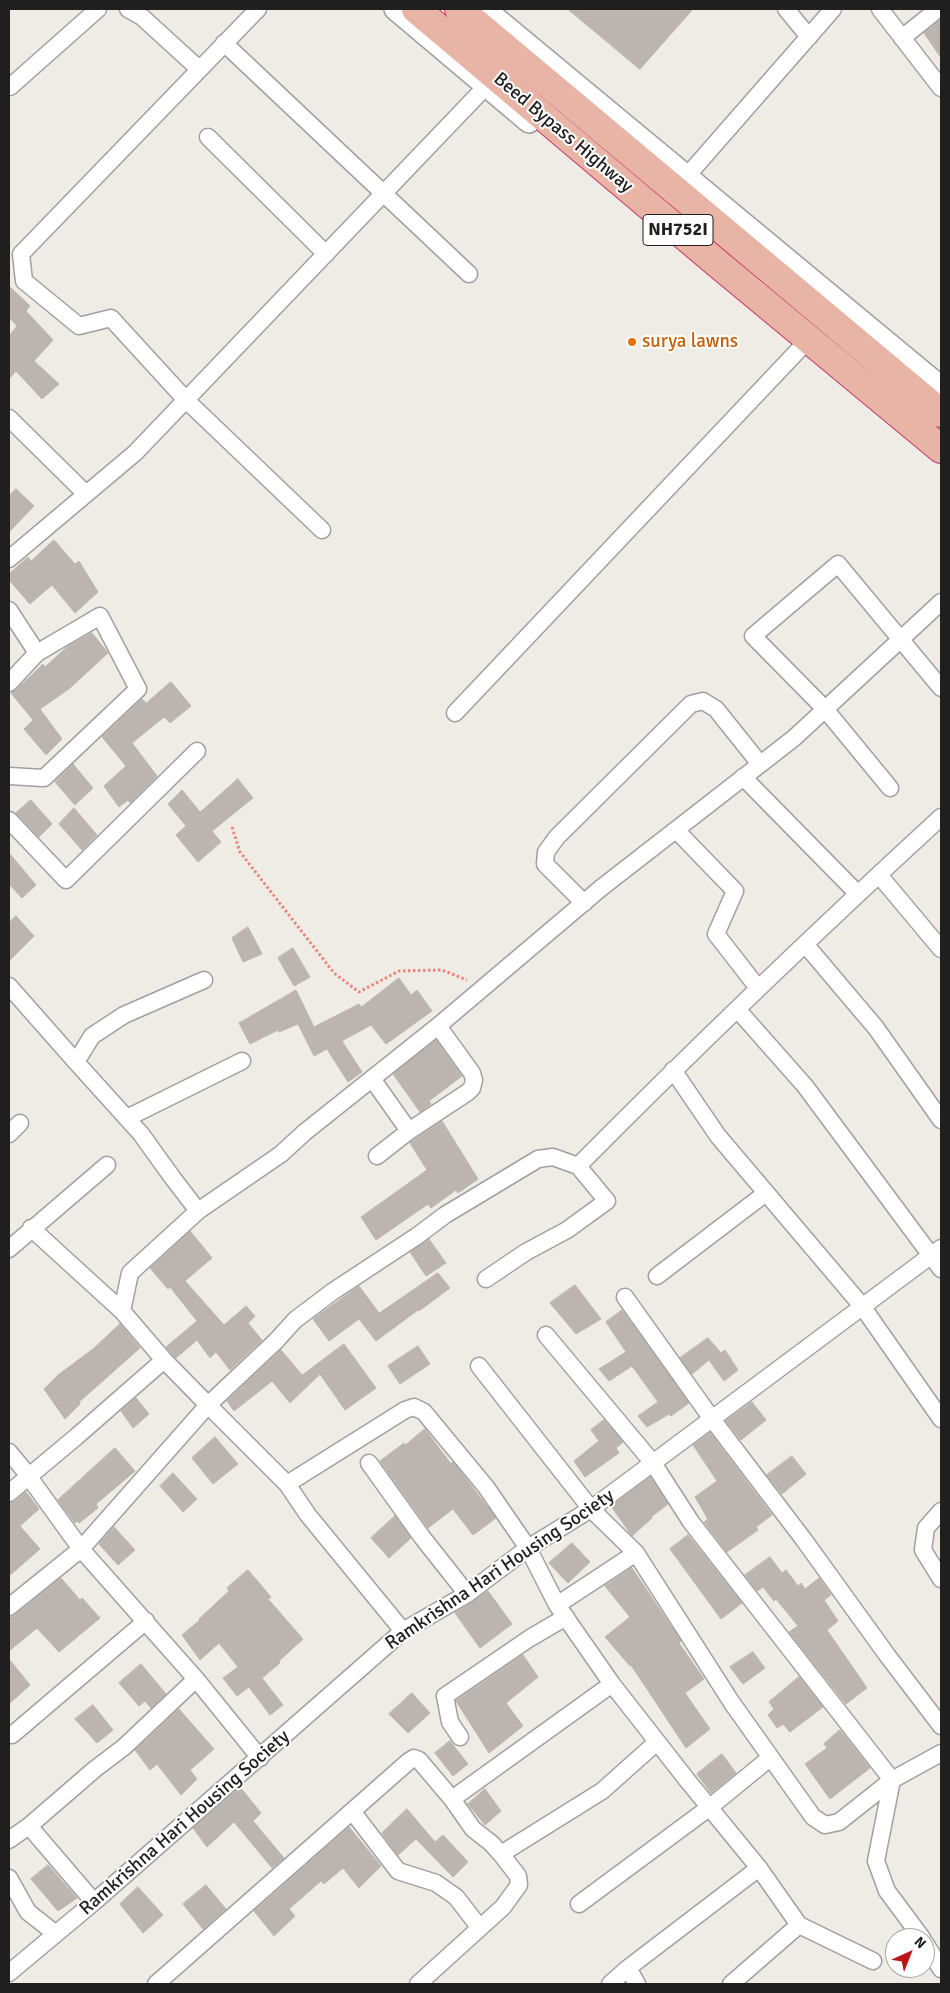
<!DOCTYPE html>
<html>
<head>
<meta charset="utf-8">
<style>
  body { margin:0 }
  #map { position:relative; width:950px; height:1993px; overflow:hidden; background:#efece6; font-family:Signika,sans-serif }
  canvas { display:block }
  .frame { position:absolute; inset:0; border:10px solid #1f1f1f; pointer-events:none }
  .north { position:absolute; left:885px; top:1928px; width:50px; height:50px; box-sizing:border-box; background:#fff; border:1px solid #a5a5a5; border-radius:50%; rotate:44deg; font-size:14px; font-weight:700; line-height:20px; text-align:center; color:#1f1f1f }
  .north::after { content:''; display:block; margin:auto; width:18px; height:22px; background:#ba1416; clip-path:polygon(50% 0,100% 100%,50% 72%,0 100%) }
</style>
</head>
<body>
<div id="map">
<canvas width="950" height="1993"></canvas>
<div class="frame"></div>
<div class="north">N</div>
</div>
<script>
const ctx = document.querySelector('canvas').getContext('2d');
ctx.lineJoin = 'round';
function fillPath(path, color) { ctx.fillStyle = color; ctx.fill(path, 'evenodd'); }
function trace(path, color, width, dash) { ctx.strokeStyle = color; ctx.lineWidth = width; ctx.lineCap = dash ? 'butt' : 'round'; ctx.setLineDash(dash || []); ctx.stroke(path); }
function write(font, color, halo, rows, align = 'center') {
  ctx.font = font + ' Signika,sans-serif'; ctx.lineWidth = 4; ctx.setLineDash([]); ctx.textBaseline = 'middle'; ctx.strokeStyle = halo; ctx.fillStyle = color; for (const [text, x, y, turn = 0] of rows) {
    ctx.save(); ctx.translate(x, y); ctx.rotate((+turn || 0) * Math.PI / 180); ctx.textAlign = isNaN(turn) ? turn : align; if (halo) ctx.strokeText(text, 0, 0); ctx.fillText(text, 0, 0); ctx.restore();
  }
}
const building = new Path2D(`
  M568 9H693L640 69Z
  M941 19V58L924 33Z
  M9 286 30 306 26 311 53 340 34 361 59 384 42 399 16 371 9 379V336L17 326 9 317Z
  M16 489 34 506 9 532V496Z
  M54 540 75 564 79 561 98 592 75 613 52 585 30 604 9 580V574L28 557 31 561Z
  M92 633 108 653 70 688 40 709 62 739 46 755 24 729 33 720 11 693 16 690 43 664 45 667 67 647Z
  M171 682 191 706 170 723 164 717 132 743 157 776 130 803 128 800 119 807 104 786 126 766 102 737 142 699 146 703Z
  M73 764 93 788 75 805 55 782Z
  M238 779 253 798 212 831 221 842 198 862 176 835 186 826 168 804 182 790 200 812Z
  M31 800 52 824 39 837 16 813Z
  M74 808 97 835 82 850 59 824Z
  M9 853 36 885 22 898 9 884Z
  M16 916 34 936 9 961V923Z
  M248 927 262 954 243 962 232 938Z
  M293 948 310 977 294 986 278 958Z
  M399 978 411 995 417 990 432 1011 386 1044 371 1025 342 1041 362 1072 348 1082 327 1049 314 1056 298 1024 279 1032 278 1030 250 1044 239 1023 296 990 314 1027 359 1004 361 1007Z
  M436 1040 462 1076 429 1101 431 1104 420 1112 393 1074Z
  M442 1121 478 1179 458 1193 456 1190 431 1208 428 1204 376 1240 361 1217 427 1170 410 1143Z
  M190 1231 212 1258 185 1281 224 1325 246 1306 255 1316 248 1323 262 1340 230 1370 216 1352 210 1358 197 1340 176 1358 166 1347 197 1321 170 1287 168 1289 150 1268Z
  M429 1239 446 1263 426 1276 410 1252Z
  M438 1273 450 1288 419 1311 418 1310 376 1341 359 1319 329 1341 313 1319 359 1286 379 1313Z
  M575 1285 601 1319 576 1334 550 1303Z
  M622 1310 689 1403 671 1416 669 1414 647 1427 638 1416 658 1402 632 1366 609 1381 599 1369 626 1352 606 1322Z
  M120 1324 140 1348 79 1402 80 1404 65 1419 44 1389 58 1375 93 1349Z
  M708 1338 721 1353 725 1350 738 1370 724 1381 709 1360 692 1374 680 1358Z
  M344 1344 376 1388 345 1410 320 1374 290 1403 272 1381 234 1411 227 1401 281 1350 302 1375Z
  M418 1346 430 1364 400 1384 388 1366Z
  M136 1398 149 1414 133 1428 121 1411Z
  M752 1402 766 1420 741 1440 726 1421Z
  M604 1420 623 1442 616 1448 619 1453 585 1477 574 1461 599 1441 591 1430Z
  M425 1429 451 1464 453 1462 467 1480 496 1518 473 1535 453 1509 428 1528 380 1461 404 1443 405 1445Z
  M710 1433 772 1515 756 1527 758 1530 727 1552 704 1522 708 1519 695 1497 717 1481 693 1445Z
  M215 1437 238 1464 213 1484 192 1458Z
  M115 1448 135 1471 96 1504 98 1508 79 1523 77 1521 75 1523 58 1500Z
  M792 1456 806 1474 782 1494 767 1475Z
  M173 1473 197 1499 183 1512 160 1486Z
  M650 1477 668 1504 651 1517 652 1518 632 1536 611 1506Z
  M26 1492 39 1509 20 1526 40 1549 9 1576V1503L15 1501Z
  M395 1516 411 1538 389 1558 371 1538Z
  M114 1527 135 1550 118 1565 99 1544Z
  M688 1535 742 1603 721 1619 670 1549Z
  M572 1543 590 1562 568 1583 549 1563Z
  M770 1557 782 1573 786 1570 798 1586 801 1583 805 1589 819 1578 831 1595 824 1600 838 1621 827 1630 867 1688 846 1704 789 1632 798 1626 776 1599 774 1601 763 1587 757 1591 745 1575Z
  M632 1568 681 1641 679 1643 704 1679 685 1693 710 1729 686 1748 631 1665 630 1666 605 1637 630 1617 605 1586Z
  M248 1570 271 1597 268 1599 303 1639 279 1661 280 1663 262 1678 283 1705 270 1715 249 1687 237 1696 223 1678 238 1667 219 1643 200 1660 182 1635 200 1620 199 1619 229 1591 227 1588Z
  M61 1578 80 1600 82 1598 100 1618 59 1652 37 1628 9 1651V1618L15 1615Z
  M488 1591 512 1624 480 1648 455 1613Z
  M753 1652 765 1668 743 1684 730 1667Z
  M523 1655 538 1677 506 1703 523 1726 489 1753 456 1701Z
  M9 1659 30 1685 9 1704Z
  M141 1664 166 1694 151 1708 145 1701 139 1706 119 1683Z
  M799 1677 823 1707 790 1732 783 1724 777 1728 768 1715 774 1709 769 1702Z
  M412 1693 430 1713 408 1733 389 1714Z
  M93 1705 113 1730 97 1743 75 1719Z
  M179 1709 214 1749 190 1770 197 1779 181 1795 157 1764 150 1770 135 1750Z
  M840 1730 870 1768 830 1799 805 1764 827 1748 824 1744Z
  M450 1741 468 1764 453 1776 435 1753Z
  M722 1754 736 1773 711 1793 697 1774Z
  M240 1787 261 1813 253 1821 284 1858 272 1868 234 1822 207 1847 193 1828Z
  M485 1789 501 1811 485 1825 468 1804Z
  M407 1809 435 1842 443 1835 468 1862 453 1877 416 1839 398 1855 382 1833Z
  M349 1827 381 1866 359 1888 343 1868 324 1884 321 1881 289 1909 295 1916 274 1936 254 1911Z
  M48 1865 77 1898 58 1911 31 1879Z
  M206 1885 226 1909 203 1929 183 1904Z
  M138 1887 163 1915 143 1933 120 1904Z`);
const path = new Path2D(`
  M232 827 240 852 334 973 359 992 399 971 442 970 467 980`);
const minor = new Path2D(`
  M128 9 142 17 199 69
  M258 9 21 254 24 281 79 326 111 318 186 400 322 530
  M786 9 809 37
  M880 9 941 88
  M902 38 938 9
  M224 43 469 274
  M10 87 98 9
  M208 137 326 254
  M680 184 833 9
  M9 418 86 494
  M9 559 135 453 493 79
  M9 610 37 653 9 683
  M455 713 809 339
  M9 776 44 778 138 689 100 616 37 653
  M743 777 858 894
  M890 788 825 709 753 636 838 564 941 688
  M9 820 66 880 197 751
  M676 830 735 891 716 934 758 988
  M879 875 941 949
  M584 903 545 864 546 852 557 837 691 704 703 701 716 709 760 764
  M805 944 876 1028 941 1120
  M9 986 76 1062 92 1036 124 1015 204 980
  M737 1009 805 1086 941 1269
  M76 1062 141 1134 172 1177 198 1211
  M673 1070 718 1136 862 1306 941 1419
  M373 1080 409 1131
  M127 1118 242 1061
  M9 1134 20 1123
  M377 1156 409 1131 468 1092 472 1088 474 1080 472 1073 438 1026
  M9 1249 107 1165
  M657 1276 766 1193
  M486 1279 526 1252 567 1230 607 1201 578 1166C696 1047 817 931 941 817
  M625 1297 712 1419 804 1540 887 1655 941 1726
  M122 1311 130 1273 198 1211 281 1154 305 1132 438 1026 601 888 794 738 941 602
  M546 1335 653 1463 691 1522 892 1780 876 1861 887 1891 922 1938
  M479 1366 591 1509 636 1553 732 1703 813 1817 825 1825 839 1822 892 1780 941 1753
  M9 1452 24 1470 81 1549 196 1679 260 1758
  M369 1463 422 1537 467 1594
  M287 1484 405 1410 414 1407 424 1412 486 1487 528 1548 557 1605 612 1684 687 1780 759 1868 799 1925 873 1961
  M9 1493 76 1437 164 1360
  M941 1511 926 1528 923 1550 941 1579
  M557 1605 636 1553
  M9 1607 81 1549 208 1405 164 1360 122 1311 31 1228
  M403 1631 308 1515 287 1484 208 1405 276 1341 295 1320 332 1292 417 1236 445 1215 538 1159 553 1157 578 1166
  M12 1735 146 1621
  M460 1737 450 1722 445 1696 530 1638 566 1617
  M452 1799 473 1829 491 1843 501 1854
  M352 1811 398 1871 436 1883 456 1897 480 1928
  M29 1826 94 1902
  M9 1840 29 1826 95 1769 124 1747 196 1679
  M9 1878 28 1912 56 1934
  M579 1904 710 1807 770 1758
  M925 1943 941 1969
  M628 1968 637 1984
  M9 1973 94 1902 403 1631 467 1594 528 1548 591 1509 941 1248
  M156 1984 409 1761 414 1758 419 1760 452 1799 612 1684
  M418 1984 503 1907 519 1885 518 1876 501 1854 602 1791 657 1742
  M610 1984 628 1968 759 1868
  M731 1984 799 1925`);
const tertiary = new Path2D(`
  M395 9 529 122
  M485 9 941 387`);
const trunk = new Path2D(`
  M416 9 712 259 941 449
  M459 9 941 413`);
const markers = [
  [632,342,5,"#e8710a"]
];
const shields = [
  [678,230,70]
];
const shieldNames = [
  ["NH752I",678,230]
];
const streetNames = [
  ["Beed Bypass Highway",563,133,40],
  ["Ramkrishna Hari Housing Society",500,1570,-34],
  ["Ramkrishna Hari Housing Society",185,1823,-41]
];
const foodNames = [
  ["surya lawns",642,342]
];
fillPath(building, '#bcb5af');
trace(building, '#bfb3aa', 1);
trace(minor, '#a0a0a0', 19);
trace(tertiary, '#a0a0a0', 24);
trace(trunk, '#c9366a', 30);
trace(path, '#ec847a', 3, [2.5, 2.5]);
trace(minor, '#fff', 16);
trace(tertiary, '#fff', 21);
trace(trunk, '#e8b4a6', 28);
for (const [x, y, r, color] of markers) { const dot = new Path2D(); dot.arc(x, y, r, 0, 2 * Math.PI); ctx.fillStyle = color; ctx.fill(dot); trace(dot, '#fff', 2); }
for (const [x, y, w] of shields) { const box = new Path2D(); box.roundRect(x - w / 2, y - 15.5, w, 31, 4); ctx.fillStyle = '#fff'; ctx.fill(box); trace(box, '#1f1f1f', 1); }
write('bold 18px', '#1f1f1f', null, shieldNames);
write('19px', '#1f1f1f', '#fff', streetNames);
write('19px', '#c56008', '#fff', foodNames, 'left');
</script>
</body>
</html>
